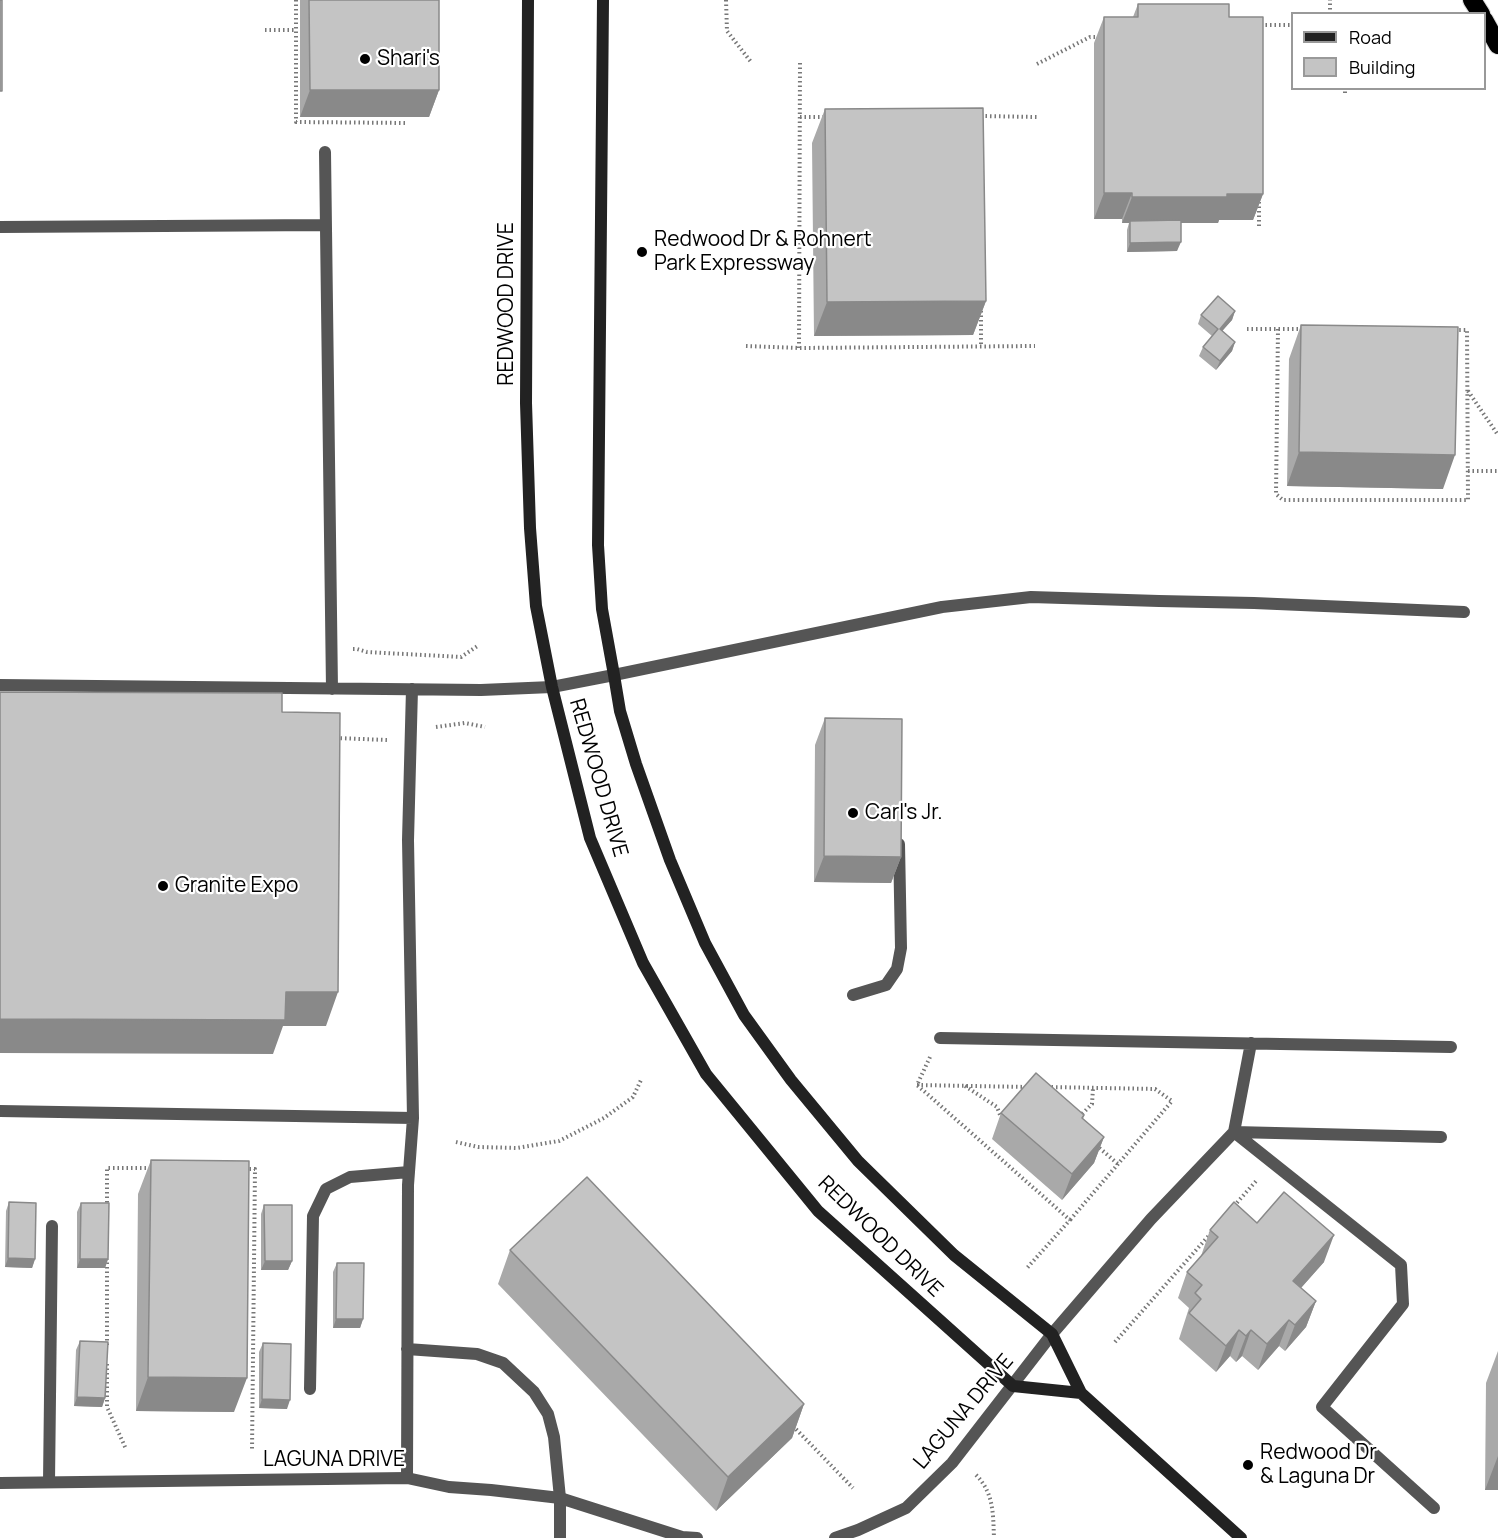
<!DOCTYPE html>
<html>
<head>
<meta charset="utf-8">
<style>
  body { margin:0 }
  #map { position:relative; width:1498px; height:1538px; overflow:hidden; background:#fff; font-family:Manrope,sans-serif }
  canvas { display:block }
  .legend { position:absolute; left:1291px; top:12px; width:195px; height:78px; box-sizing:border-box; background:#fff; border:2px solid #999; margin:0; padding:8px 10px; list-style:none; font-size:18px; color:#000 }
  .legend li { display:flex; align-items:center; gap:12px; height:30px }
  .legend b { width:30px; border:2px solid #999 }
</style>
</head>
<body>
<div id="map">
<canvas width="1498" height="1538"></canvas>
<ul class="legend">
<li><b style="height:8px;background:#222"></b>Road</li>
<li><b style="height:16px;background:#c4c4c4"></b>Building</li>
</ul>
</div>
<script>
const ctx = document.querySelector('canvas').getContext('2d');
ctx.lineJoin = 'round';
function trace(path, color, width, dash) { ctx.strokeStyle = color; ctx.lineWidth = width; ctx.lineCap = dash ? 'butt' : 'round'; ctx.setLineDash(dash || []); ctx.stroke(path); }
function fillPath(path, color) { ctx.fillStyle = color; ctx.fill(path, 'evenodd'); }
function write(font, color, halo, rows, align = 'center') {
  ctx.font = font + ' Manrope,sans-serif'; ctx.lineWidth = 4.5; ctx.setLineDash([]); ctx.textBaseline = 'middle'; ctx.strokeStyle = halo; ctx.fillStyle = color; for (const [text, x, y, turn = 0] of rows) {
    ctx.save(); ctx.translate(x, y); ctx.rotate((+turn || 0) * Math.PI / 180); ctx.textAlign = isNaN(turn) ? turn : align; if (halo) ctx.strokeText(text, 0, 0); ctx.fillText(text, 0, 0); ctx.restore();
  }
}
const path = new Path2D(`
  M296 0V122L407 123
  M726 0 727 31 751 62
  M1330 14V0
  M1261 25H1292
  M265 30H296
  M1037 64 1090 37H1101
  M1345 93V88
  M981 116 1037 117
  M800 117H826
  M1259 226V201
  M981 311V347
  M1247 329H1303
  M1278 329 1276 494 1283 500H1468L1467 330H1454
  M746 346 799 348 1035 346
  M799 348 800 62
  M1468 391 1498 435
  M1468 471H1498
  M353 649H357L367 652 461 657 479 645
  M436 727 465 723 485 727
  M336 738 387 740
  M930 1057 917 1085 1070 1220 1027 1268
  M917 1085 1028 1087
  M965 1086 997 1107 1002 1120
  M1047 1087 1155 1089 1172 1101 1070 1220
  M1079 1117 1092 1104 1093 1088
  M456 1142 478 1147 517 1148 559 1141 604 1118 633 1097 641 1080
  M1096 1145 1118 1164
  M245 1169H255L252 1450
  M1234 1206 1257 1180
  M107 1207V1168H151
  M1115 1342 1212 1232
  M107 1345V1259
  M107 1364V1407L126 1449
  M793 1426 853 1488
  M976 1475C994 1493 993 1514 994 1538`);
const service = new Path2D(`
  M325 152 332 689
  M0 227 326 225
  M0 685 481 690 552 687 614 675 942 607 1031 597 1159 601 1254 603 1464 612
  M853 995 886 985 897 969 901 948 899 844
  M940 1038 1451 1047
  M1251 1043 1234 1132 1441 1137
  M0 1111 413 1118
  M1052 1334 1151 1219 1234 1132 1401 1265 1403 1304 1322 1407 1434 1508
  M407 1349 477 1354 503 1363 534 1392 548 1414 554 1437 560 1498V1538
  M310 1389 313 1216 326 1189 350 1177 409 1172
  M407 1478 408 1185 413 1118 408 840 412 689
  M49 1482 52 1226`);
const minor = new Path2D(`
  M0 1483 407 1478 449 1487 491 1490 560 1498 682 1537 697 1538
  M835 1538 858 1530 906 1508 952 1463 1052 1334`);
const secondary = new Path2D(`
  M528 0 526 403 530 528 536 606 552 687 590 838 643 963 706 1074 818 1211 1013 1386 1081 1393
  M603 0 598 545 602 609 614 675 620 711 636 764 670 860 705 943 744 1015 791 1080 858 1161 954 1255 1052 1334 1081 1393 1241 1538`);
const motorway = new Path2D(`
  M1472 0 1481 14
  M1484 20 1498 45`);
const wall = new Path2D(`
  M300 0H439V90L429 117H300Z
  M1138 4 1263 194 1253 220H1219L1218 223H1181L1177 251 1127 252V230L1129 223H1122V219H1094V43L1104 17H1133Z
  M825 109 986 301 973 335 814 336 812 143Z
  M1235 311 1232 320 1222 331 1235 342 1232 351 1216 370 1199 356 1203 347 1212 336 1198 324 1201 315Z
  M1301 325 1443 489 1287 486 1289 359Z
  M825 718 901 857 891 883 814 882 815 745Z
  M1001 1113 1084 1115 1083 1119 1104 1137 1094 1163 1062 1200 992 1139Z
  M151 1160 234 1412 136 1411 138 1194Z
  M9 1202 35 1259 32 1268 5 1267 6 1211Z
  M81 1203 108 1259 105 1268H77V1212Z
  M264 1205 292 1261 288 1270H261V1214Z
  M1257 1223 1324 1262 1301 1288 1316 1301 1306 1327 1285 1351 1279 1346 1258 1370 1242 1356 1236 1362 1230 1356 1216 1372 1179 1339 1189 1308 1178 1298 1187 1272 1201 1256 1210 1230Z
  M510 1250 804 1404 792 1438 716 1511 498 1284Z
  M337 1263 363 1319 360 1328H333V1272Z
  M80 1341 105 1398 102 1407 74 1406 76 1350Z
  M263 1343 287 1409 259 1408V1352Z
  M1498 1351V1490H1485L1486 1383Z`);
const shadedWall = new Path2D(`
  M310 90H439L429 117H300Z
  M1104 193H1132L1122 219H1094Z
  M1227 194H1263L1253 220H1219L1218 223H1130V221L1129 223H1122L1132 197Z
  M1181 242 1177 251 1127 252 1130 243Z
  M986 301 973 335 814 336 827 302Z
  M1235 311 1232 320 1216 338 1220 329Z
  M1235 342 1232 351 1216 370 1220 361Z
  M1299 452 1455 455 1443 489 1287 486Z
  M824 856 901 857 891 883 814 882Z
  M286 992H338L326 1026H283L273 1054 0 1053V1019Z
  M1104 1137 1094 1163 1062 1200 1072 1174Z
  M1334 1235 1324 1262 1284 1307 1293 1281Z
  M8 1258 35 1259 32 1268 5 1267Z
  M80 1259H108L105 1268H77Z
  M265 1261H292L288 1270H261Z
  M1316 1301 1306 1327 1285 1351 1295 1325Z
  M336 1319H363L360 1328H333Z
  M1289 1320 1279 1346 1258 1370 1267 1344Z
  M1239 1330 1230 1356 1216 1372 1226 1346Z
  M1251 1330 1242 1356 1236 1362 1246 1336Z
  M148 1377 247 1378 234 1412 136 1411Z
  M77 1397 105 1398 102 1407 74 1406Z
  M262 1399 290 1400 287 1409 259 1408Z
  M804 1404 792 1438 716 1511 728 1477Z
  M1498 1456V1490H1485Z`);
const building = new Path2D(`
  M0 0H2V91H0Z
  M309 0H439V90H310Z
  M1138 4H1229V17H1263V194H1227V197H1132V193H1104V17H1138Z
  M983 108 986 301 827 302 825 109Z
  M1181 220V242L1130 243V221Z
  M1218 296 1235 311 1220 329 1235 342 1220 361 1203 347 1218 329 1201 315Z
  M1301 325 1458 327 1455 455 1299 452Z
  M0 692 282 693V712L340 713 338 992H286L285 1020 0 1019Z
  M825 718 902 719 901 857 824 856Z
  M1036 1073 1084 1115 1082 1118 1104 1137 1072 1174 1001 1113Z
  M151 1160 249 1161 247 1378 148 1377Z
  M587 1177 804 1404 728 1477 510 1250Z
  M1284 1192 1334 1235 1293 1281 1316 1301 1295 1325 1289 1320 1267 1344 1251 1330 1246 1336 1239 1330 1226 1346 1189 1313 1201 1299 1195 1293 1202 1285 1187 1272 1218 1237 1210 1230 1234 1202 1257 1223Z
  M9 1202 36 1203 35 1259 8 1258Z
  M81 1203H109L108 1259H80Z
  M264 1205H292V1261H265Z
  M337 1263H364L363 1319H336Z
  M80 1341 108 1342 105 1398 77 1397Z
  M263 1343 291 1344 290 1400 262 1399Z`);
const markers = [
  [365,59,6,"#000"],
  [642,252,6,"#000"],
  [853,813,6,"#000"],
  [163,886,6,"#000"],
  [1248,1465,6,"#000"]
];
const poiNames = [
  ["Shari's",377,59],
  ["Redwood Dr & Rohnert",654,240],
  ["Park Expressway",654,264],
  ["Carl's Jr.",865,813],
  ["Granite Expo",175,886],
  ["Redwood Dr",1260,1453],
  ["& Laguna Dr",1260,1477]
];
const streetNames = [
  ["REDWOOD DRIVE",507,304,-90],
  ["REDWOOD DRIVE",598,778,74],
  ["REDWOOD DRIVE",880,1237,44],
  ["LAGUNA DRIVE",964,1412,-50],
  ["LAGUNA DRIVE",334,1460]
];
trace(motorway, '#dbdbdb', 20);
trace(path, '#777', 4, [1.5, 3]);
trace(service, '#555', 12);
trace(minor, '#555', 12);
trace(secondary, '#222', 12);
trace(motorway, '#000', 18);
fillPath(wall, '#a9a9a9');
fillPath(shadedWall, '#898989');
fillPath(building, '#c4c4c4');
trace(building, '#898989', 1.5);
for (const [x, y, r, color] of markers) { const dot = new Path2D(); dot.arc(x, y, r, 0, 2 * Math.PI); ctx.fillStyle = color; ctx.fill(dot); trace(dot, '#fff', 2); }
write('21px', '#000', '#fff', poiNames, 'left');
write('21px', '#000', '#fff', streetNames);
</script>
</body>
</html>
